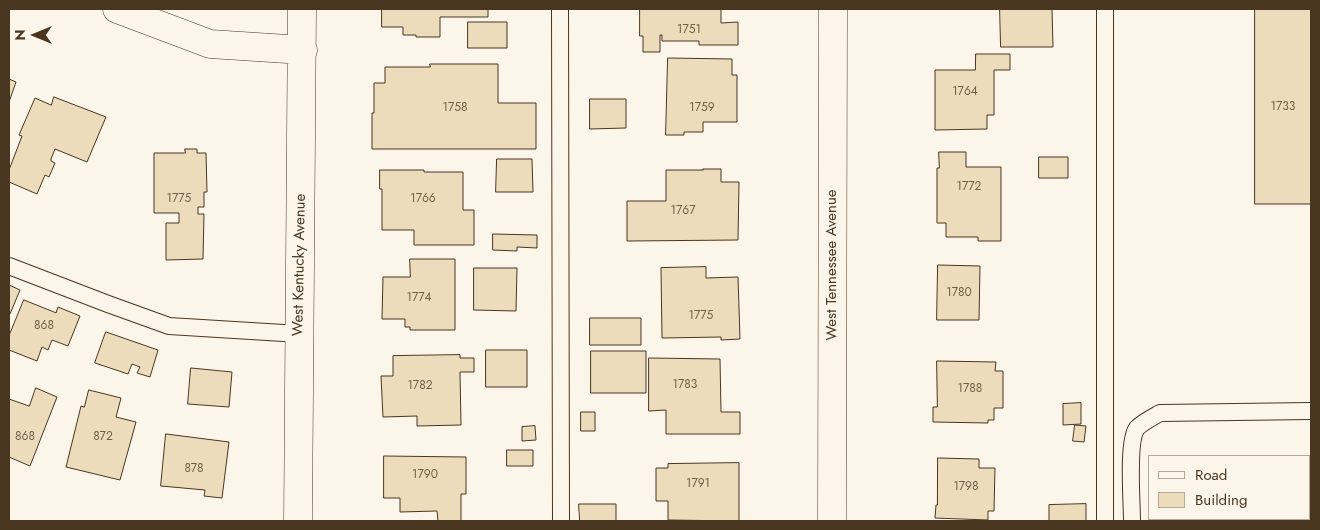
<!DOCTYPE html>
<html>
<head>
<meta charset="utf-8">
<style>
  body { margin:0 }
  #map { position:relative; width:1320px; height:530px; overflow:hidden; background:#fbf6e9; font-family:Jost,sans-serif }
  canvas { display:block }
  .frame { position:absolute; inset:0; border:10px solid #4a3520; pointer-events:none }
  .legend { position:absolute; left:1148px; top:455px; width:162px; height:65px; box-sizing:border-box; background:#fbf6e9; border:1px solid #b4a999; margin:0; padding:6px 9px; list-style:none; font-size:15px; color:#4a3520 }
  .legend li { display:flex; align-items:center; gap:10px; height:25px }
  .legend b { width:25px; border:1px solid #b4a999 }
  .north { position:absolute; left:10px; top:10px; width:50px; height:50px; -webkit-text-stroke:4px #fbf6e9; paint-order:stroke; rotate:270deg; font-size:14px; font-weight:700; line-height:20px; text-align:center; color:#4a3520 }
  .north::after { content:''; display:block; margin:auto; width:18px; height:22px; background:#4a3520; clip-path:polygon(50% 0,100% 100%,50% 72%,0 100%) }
</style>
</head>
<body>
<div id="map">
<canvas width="1320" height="530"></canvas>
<div class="frame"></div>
<ul class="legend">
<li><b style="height:6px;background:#fbf6e9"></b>Road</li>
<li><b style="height:14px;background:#ecdcbc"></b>Building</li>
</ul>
<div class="north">N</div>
</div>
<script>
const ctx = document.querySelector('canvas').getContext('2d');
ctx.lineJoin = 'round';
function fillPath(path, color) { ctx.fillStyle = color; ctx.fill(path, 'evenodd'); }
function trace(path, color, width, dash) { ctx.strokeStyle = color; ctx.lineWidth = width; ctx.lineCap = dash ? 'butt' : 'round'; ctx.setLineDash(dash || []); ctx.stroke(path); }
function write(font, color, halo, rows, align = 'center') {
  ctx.font = font + ' Jost,sans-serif'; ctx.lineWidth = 4; ctx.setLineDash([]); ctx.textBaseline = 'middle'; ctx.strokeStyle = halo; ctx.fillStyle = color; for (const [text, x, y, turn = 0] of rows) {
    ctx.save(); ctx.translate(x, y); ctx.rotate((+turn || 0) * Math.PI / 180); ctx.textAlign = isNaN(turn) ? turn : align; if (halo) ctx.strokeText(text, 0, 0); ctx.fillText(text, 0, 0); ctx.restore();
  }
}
const building = new Path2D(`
  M382 9H488V17H440V37H416V35H403V27H382Z
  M640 9H721V23L738 22V45H699V41H662V35H660V52H643V36H640Z
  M1000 9H1052L1053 47H1001Z
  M1255 9H1311V204H1255Z
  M468 22H507V48H468Z
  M976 54H1010V70H994V115H987V129L935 130V70H975Z
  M668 58 732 59V75H737V122H703V132H684V135H666Z
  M430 64H498V103H536V149H372V113H374V83H385V67H430Z
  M9 79 16 82 9 102Z
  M54 97 106 117 87 162 55 149 51 159V161L55 163 49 177 45 175 37 194 9 182V170L22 136 19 135 35 98 51 105Z
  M590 99H626V128L590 129Z
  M185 149H197V153H206L207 192H204V207H198V214H204L203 259 166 260V223H179V213H154V153H185Z
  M939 152H966V167H1001V241H978V237H946V223H937V168H939Z
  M1039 157H1068V178H1039Z
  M497 159H532L533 192H496Z
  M703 169H721V182H739L738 240 627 241V201H666V170H703Z
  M380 170H424V172H463V210H474V245H414V230H382V189H380Z
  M493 234 537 235V248L517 247V251L493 250Z
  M410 259H455V330H410V327H405V319H382L383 277H410Z
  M938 265 980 266 979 320H937Z
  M706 267V278L738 277 740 339 721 340V337L662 338 661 268Z
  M474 268H517L516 311 474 310Z
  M9 285 20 290 10 314H9Z
  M24 300 54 312 56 313 58 307 80 316 68 346 52 340 48 350 42 347 37 361 9 350V336Z
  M590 318H641V345H590Z
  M106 332 158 350 150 377 137 373 140 367 132 364 128 374 95 363Z
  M486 350H527V387H486Z
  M591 351H646V393H591Z
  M460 355V358H474V372H460L461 425 417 426V416L383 417 381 376H393V356Z
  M649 358 720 359 721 412H740V434H666V410L649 411Z
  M937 361 996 362 995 371H1003V408H994V420H988V423L933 422V407H937Z
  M191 368 232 372 229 407 188 404Z
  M36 388 57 397 30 466 9 457V399L29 406Z
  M89 390 121 398 116 417 136 422 120 480 66 467 81 406 84 407Z
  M1081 403V424L1063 425V404Z
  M581 412H595V431H581Z
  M1075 425 1086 426 1084 442 1073 441Z
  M535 426 536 440 522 441V427Z
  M166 434 229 442 222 498 204 496 205 490 161 486Z
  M507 450H533V466H507Z
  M384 456 466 457V494H461V521H438L437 511 400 512V498H384Z
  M938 458 979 459V468H995L994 511H988V520L935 518 936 505H937Z
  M739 463V521L668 520V501H656V468H668V464Z
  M1309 464H1311V521H1185V519H1309Z
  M579 504H616V521H580Z
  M1086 504V521H1049V505Z`);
const lane = new Path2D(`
  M560 9 561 521
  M1105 9V521
  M9 266 108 304 169 326 300 334
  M1132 521C1132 502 1127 441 1137 428 1143 422 1153 417 1160 413L1311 411`);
const street = new Path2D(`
  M117 9 210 44 303 50
  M298 521 302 9
  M832 521 833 9`);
const numberNames = [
  ["1751",689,30],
  ["1764",965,92],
  ["1733",1283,107],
  ["1758",455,108],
  ["1759",702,108],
  ["1772",969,187],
  ["1775",179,199],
  ["1766",423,199],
  ["1767",683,211],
  ["1780",959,293],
  ["1774",419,298],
  ["1775",701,316],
  ["868",44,326],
  ["1783",685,385],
  ["1782",420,386],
  ["1788",970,389],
  ["868",25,437],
  ["872",103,437],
  ["878",194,469],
  ["1790",425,475],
  ["1791",698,484],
  ["1798",966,487]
];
const streetNames = [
  ["West Kentucky Avenue",300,265,-89],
  ["West Tennessee Avenue",832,265,-90]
];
fillPath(building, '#ecdcbc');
trace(building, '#4a3520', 1);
trace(lane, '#4a3520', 18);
trace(street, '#4a3520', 29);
trace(lane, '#fbf6e9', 16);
trace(street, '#fbf6e9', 28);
write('12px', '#725f47', null, numberNames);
write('15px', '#4a3520', '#fbf6e9', streetNames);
</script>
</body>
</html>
